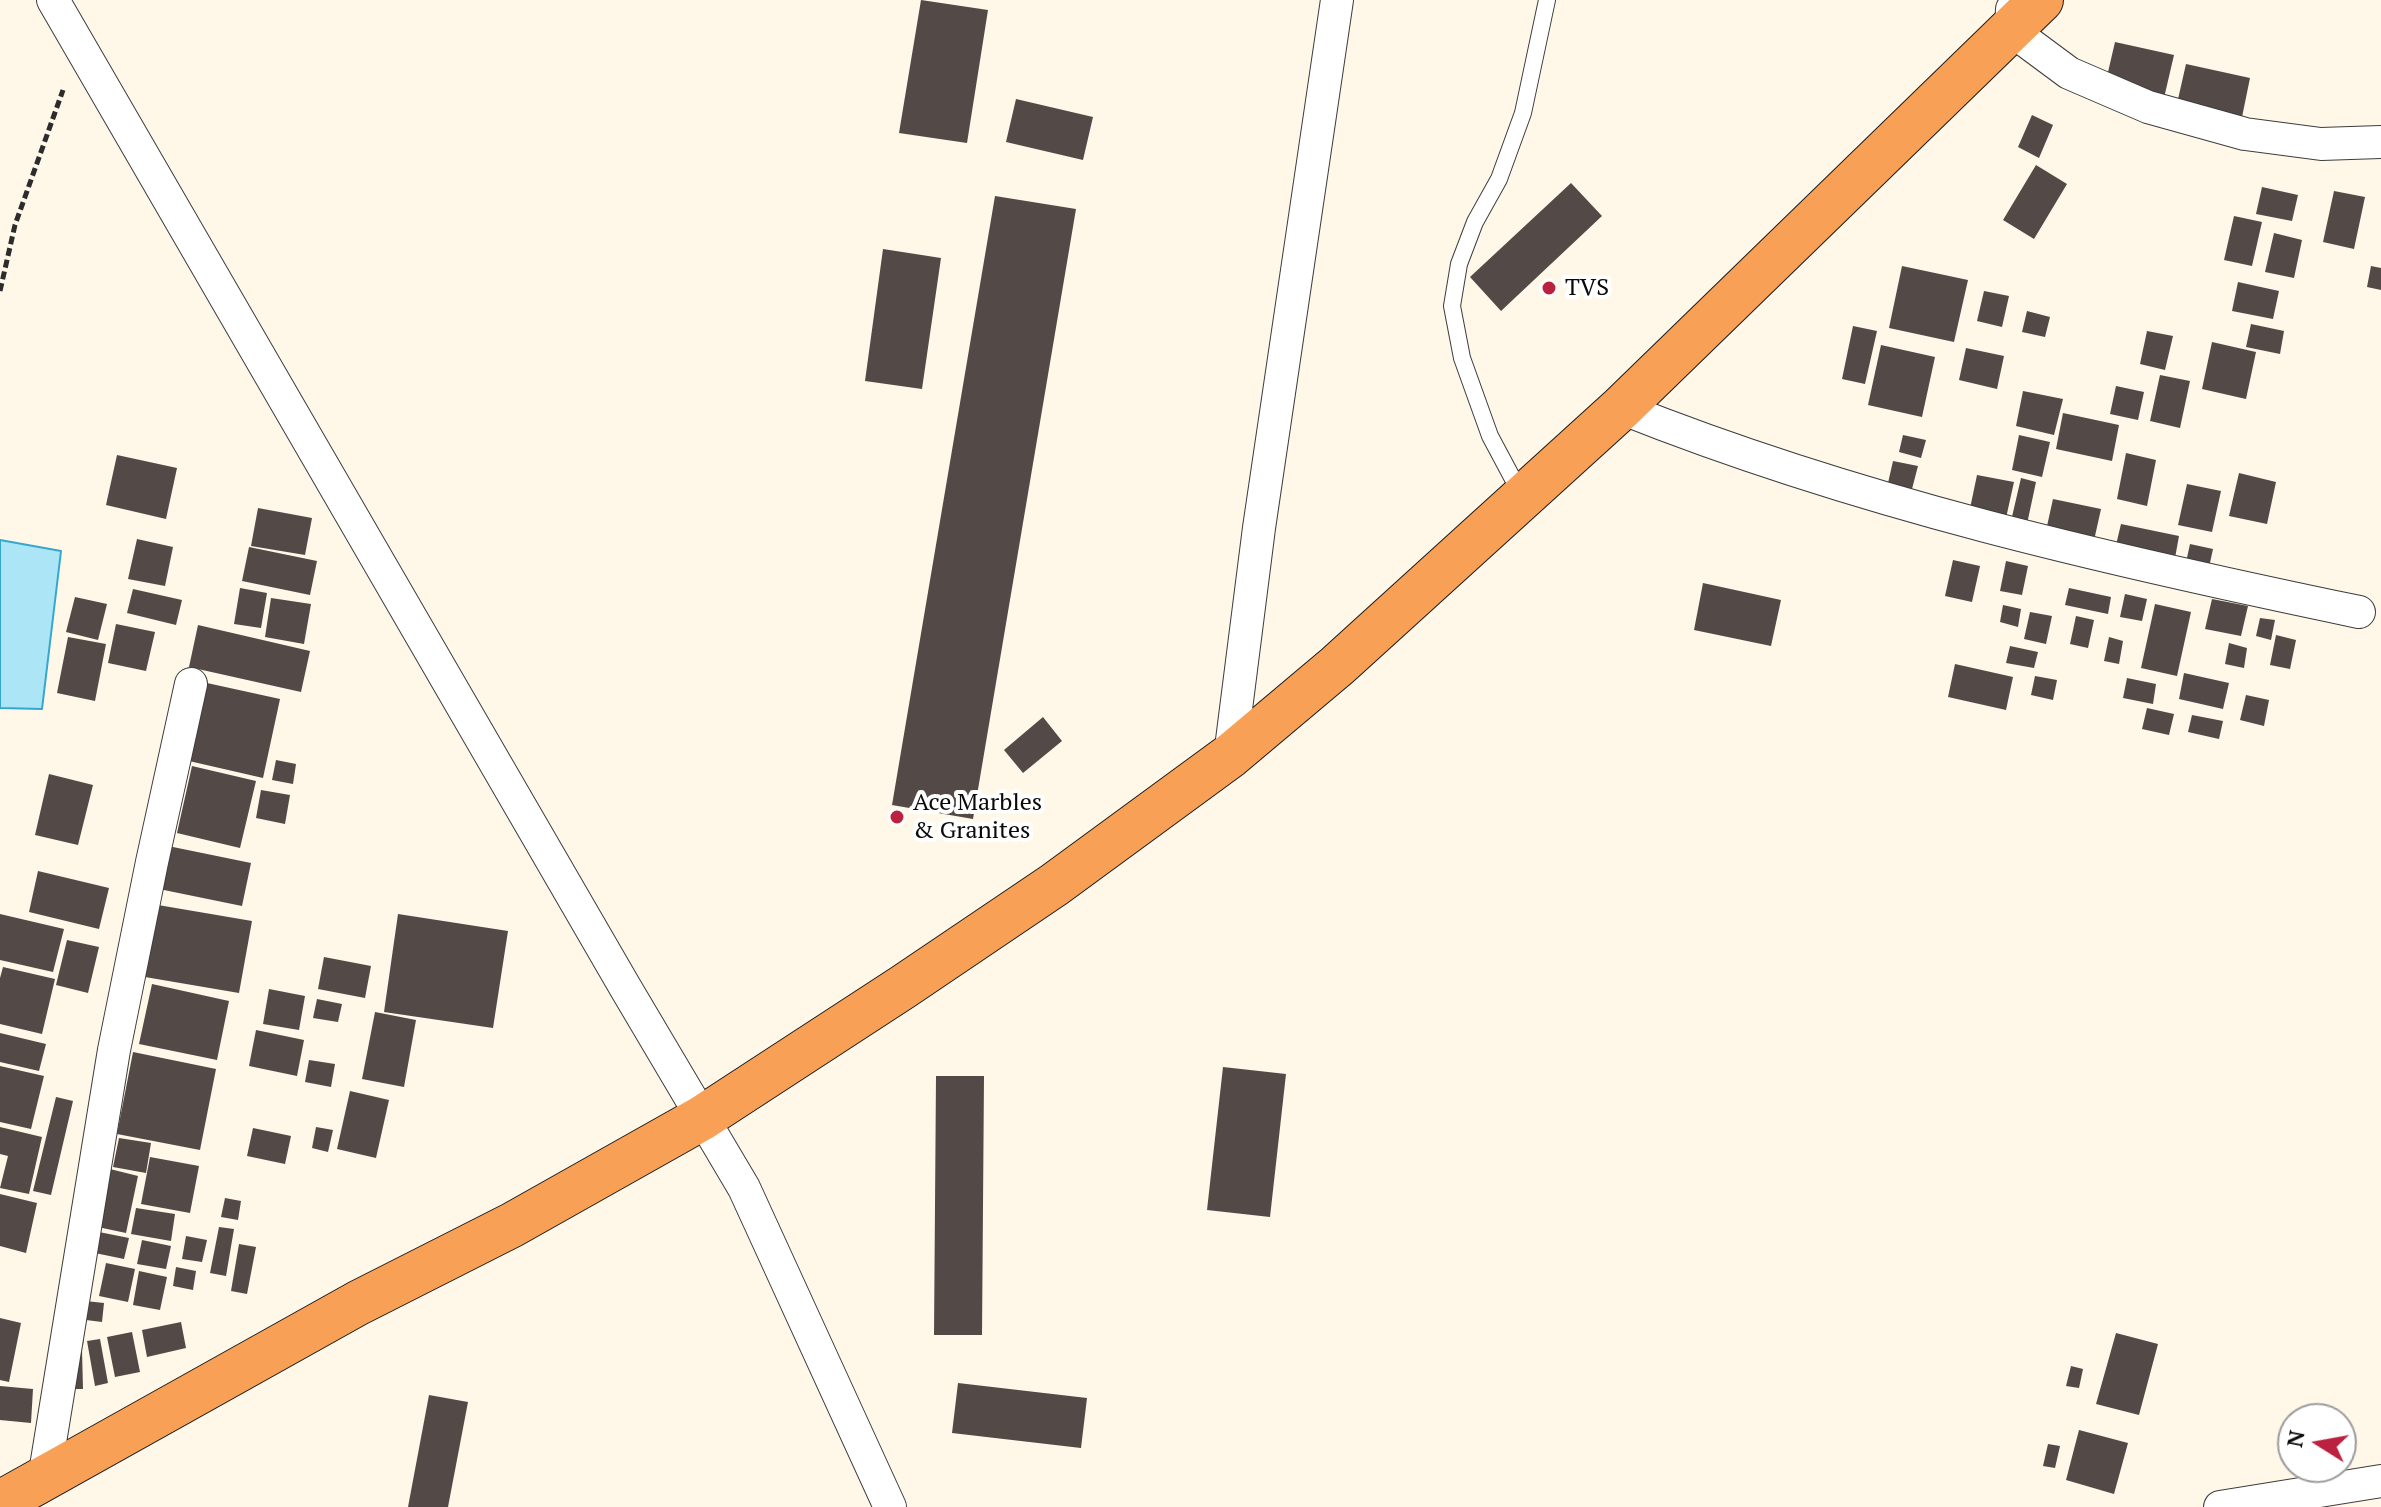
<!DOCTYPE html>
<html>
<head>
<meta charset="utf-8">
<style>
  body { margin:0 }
  #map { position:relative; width:2381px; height:1507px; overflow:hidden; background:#fff7e8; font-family:"PT Serif",serif }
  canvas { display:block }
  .north { position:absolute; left:2277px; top:1403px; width:80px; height:80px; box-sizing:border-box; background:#fff; border:2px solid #9d9d9d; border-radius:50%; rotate:281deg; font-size:22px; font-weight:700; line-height:32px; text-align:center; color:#0a0a0a }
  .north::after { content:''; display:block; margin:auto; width:28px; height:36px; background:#ba2240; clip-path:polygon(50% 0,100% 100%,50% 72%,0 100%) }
</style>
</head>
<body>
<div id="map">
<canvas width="2381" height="1507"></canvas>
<div class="north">N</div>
</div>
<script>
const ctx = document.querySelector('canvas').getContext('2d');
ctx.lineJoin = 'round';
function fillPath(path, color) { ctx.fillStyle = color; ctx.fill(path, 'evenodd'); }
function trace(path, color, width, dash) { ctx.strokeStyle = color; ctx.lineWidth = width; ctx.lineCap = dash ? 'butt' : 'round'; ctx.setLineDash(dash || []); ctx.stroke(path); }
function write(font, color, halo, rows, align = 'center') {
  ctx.font = font + ' "PT Serif",serif'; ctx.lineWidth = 8; ctx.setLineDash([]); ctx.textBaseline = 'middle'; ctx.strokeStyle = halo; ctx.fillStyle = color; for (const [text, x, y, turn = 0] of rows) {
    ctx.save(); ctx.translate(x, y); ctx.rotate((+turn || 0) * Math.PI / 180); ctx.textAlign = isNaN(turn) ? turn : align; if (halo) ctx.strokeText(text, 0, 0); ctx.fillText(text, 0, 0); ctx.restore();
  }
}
const water = new Path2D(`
  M0 540 61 551 42 709 0 708Z`);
const building = new Path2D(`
  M921 0 988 10 967 143 899 133Z
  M2115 42 2174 55 2164 98 2105 85Z
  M2186 64 2250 78 2241 122 2176 108Z
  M1016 99 1093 117 1083 160 1006 142Z
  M2032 115 2053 125 2039 158 2018 147Z
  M2036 165 2067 184 2034 239 2003 220Z
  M1571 183 1602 216 1501 311 1470 277Z
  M2262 187 2298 195 2292 221 2256 214Z
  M2334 191 2365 197 2354 249 2323 242Z
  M995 196 1076 209 973 819 892 805Z
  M2234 216 2262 222 2252 266 2224 260Z
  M2274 233 2302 240 2294 278 2265 272Z
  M883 249 941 258 922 389 865 381Z
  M1902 266 1968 280 1954 342 1889 328Z
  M2371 266 2381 268V290L2367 287Z
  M2238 282 2279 291 2273 319 2232 311Z
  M1984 291 2009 296 2002 327 1977 321Z
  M2027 311 2050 317 2045 337 2022 332Z
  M2251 324 2284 331 2280 354 2246 347Z
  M1853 326 1877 331 1865 384 1842 379Z
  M2147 331 2173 336 2165 370 2140 364Z
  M2212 342 2256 352 2246 399 2202 389Z
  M1881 345 1935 357 1922 417 1868 405Z
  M1966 348 2004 356 1997 389 1959 380Z
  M2160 375 2190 381 2180 428 2150 421Z
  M2116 386 2144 392 2138 420 2110 414Z
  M2023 391 2063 399 2054 435 2016 426Z
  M2063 413 2119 425 2112 461 2056 449Z
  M1903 435 1926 440 1921 458 1899 452Z
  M2019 435 2050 442 2042 477 2012 470Z
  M2126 453 2156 460 2147 506 2117 499Z
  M117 455 177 468 166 519 106 505Z
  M1893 461 1918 466 1912 489 1888 483Z
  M2239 473 2276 482 2267 524 2229 516Z
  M1977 475 2014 482 2004 527 1968 518Z
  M2021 478 2036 482 2027 524 2011 521Z
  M2187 484 2221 491 2212 532 2178 525Z
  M2053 499 2101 509 2093 545 2045 535Z
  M258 508 312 518 305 555 251 546Z
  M2121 524 2179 536 2175 558 2116 545Z
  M137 539 173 547 165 586 128 579Z
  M2190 544 2213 549 2208 572 2185 567Z
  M249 547 317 561 310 595 242 581Z
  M1953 560 1980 566 1972 602 1945 596Z
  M2006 561 2028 566 2022 595 2000 591Z
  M1703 583 1781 600 1771 646 1694 630Z
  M240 588 267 593 261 628 234 624Z
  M2069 588 2111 597 2108 614 2065 605Z
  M133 589 182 600 176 625 127 613Z
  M2125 594 2147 599 2142 621 2120 617Z
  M75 597 107 604 98 640 66 632Z
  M271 598 311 604 304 644 265 637Z
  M2212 599 2248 606 2241 636 2205 629Z
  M2155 604 2191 612 2177 676 2141 668Z
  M2003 605 2021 609 2018 627 2000 622Z
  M2030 612 2052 616 2046 644 2024 639Z
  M2076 616 2094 620 2088 648 2070 644Z
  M2260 618 2275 620 2271 640 2256 636Z
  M116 624 155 632 146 671 108 663Z
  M198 625 310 651 301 692 189 667Z
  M2276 635 2296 640 2290 669 2270 665Z
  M68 637 106 644 95 701 57 693Z
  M2109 637 2123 641 2119 664 2104 661Z
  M2229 643 2247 648 2244 668 2225 664Z
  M2010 646 2038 652 2034 668 2006 663Z
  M1955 664 2013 677 2006 710 1948 697Z
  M2184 673 2229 683 2223 709 2179 699Z
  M2035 676 2057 680 2053 700 2031 695Z
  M2127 678 2156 684 2153 704 2123 698Z
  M207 683 280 699 263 778 189 761Z
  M2246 695 2269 700 2264 726 2240 720Z
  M2147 708 2174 714 2169 735 2142 729Z
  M2192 715 2223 721 2219 739 2188 732Z
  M1043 717 1062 741 1023 773 1004 750Z
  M276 760 296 764 293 784 272 780Z
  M192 766 256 781 240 848 177 833Z
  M49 774 93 785 78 845 35 835Z
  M261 790 290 795 285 824 256 818Z
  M168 846 251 863 242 906 159 889Z
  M38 871 109 888 99 929 29 912Z
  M158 905 252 921 239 993 145 977Z
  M0 914 64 929 53 972 0 960Z
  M398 914 508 931 493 1028 384 1012Z
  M67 940 99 947 88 993 56 985Z
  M324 957 371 966 365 998 318 989Z
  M3 967 55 979 42 1034 0 1024V978Z
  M152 984 229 1001 217 1060 139 1044Z
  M269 989 305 996 299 1030 263 1024Z
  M317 999 342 1004 338 1022 313 1018Z
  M375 1012 416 1020 404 1087 362 1079Z
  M256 1030 304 1040 297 1076 249 1066Z
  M0 1033 46 1044 39 1071 0 1062Z
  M133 1052 216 1069 200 1150 117 1134Z
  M309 1060 335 1064 331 1087 305 1082Z
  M0 1066 44 1076 31 1129 0 1122Z
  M1223 1067 1286 1074 1270 1217 1207 1210Z
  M936 1076H984L982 1335H934Z
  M350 1091 389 1100 376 1158 337 1149Z
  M56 1097 73 1101 51 1195 33 1191Z
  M0 1127 42 1137 29 1194 0 1188 8 1156 0 1154Z
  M316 1127 333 1130 328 1152 312 1148Z
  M253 1128 291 1136 285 1164 247 1156Z
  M119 1138 151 1143 146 1173 113 1167Z
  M150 1157 199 1166 190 1213 141 1204Z
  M106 1168 138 1176 126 1233 93 1226Z
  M0 1194 37 1203 26 1253 0 1246Z
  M225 1198 241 1201 238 1220 221 1217Z
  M136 1208 175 1214 171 1241 131 1234Z
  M219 1227 234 1229 226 1276 210 1273Z
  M94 1231 129 1238 124 1259 90 1252Z
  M186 1236 207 1240 202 1262 182 1259Z
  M142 1240 171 1246 166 1269 137 1264Z
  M239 1244 256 1247 247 1294 231 1291Z
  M106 1263 135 1269 128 1302 99 1296Z
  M176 1267 196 1271 193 1290 173 1286Z
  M139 1271 167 1277 160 1310 133 1305Z
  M76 1300 104 1303 102 1322 86 1320 83 1345 71 1343Z
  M0 1318 21 1323 9 1382 0 1380Z
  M181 1322 186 1348 147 1357 142 1330Z
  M132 1332 140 1372 115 1377 107 1337Z
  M2116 1333 2158 1344 2139 1415 2096 1404Z
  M100 1339 108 1383 95 1386 87 1341Z
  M82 1350 83 1389H69L68 1351Z
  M2071 1366 2083 1369 2079 1388 2066 1386Z
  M958 1383 1087 1398 1081 1448 952 1433Z
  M0 1386 33 1389 31 1423 0 1420Z
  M429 1395 468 1402 448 1507H408Z
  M2079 1430 2128 1443 2114 1494 2066 1480Z
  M2048 1444 2060 1446 2055 1468 2043 1466Z`);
const path = new Path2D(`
  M0 291 15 225 63 90`);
const service = new Path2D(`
  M1522 496 1490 436 1462 358 1452 306 1459 264 1475 222 1499 179 1523 113 1547 0`);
const minor = new Path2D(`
  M53 0 625 987 744 1188 890 1507
  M2012 9 2011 30 2069 73 2148 107 2245 134 2321 144 2381 142
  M1621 408C1859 503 2109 560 2359 612
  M1230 756 1259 528 1337 0
  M44 1479 114 1050 152 862 191 684
  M2220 1507 2381 1481`);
const trunk = new Path2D(`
  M0 1503 358 1303 512 1225 702 1118 903 987 1054 885 1230 756 1337 666 1621 408 2041 0`);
const markers = [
  [1549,288,8,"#ba2240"],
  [897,817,8,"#ba2240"]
];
const poiNames = [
  ["TVS",1565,288],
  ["Ace Marbles",913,803],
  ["& Granites",913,831]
];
fillPath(water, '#ace5f6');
trace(water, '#33a7ce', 2);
fillPath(building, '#534a47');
trace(service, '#3d3d3d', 18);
trace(minor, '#3d3d3d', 34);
trace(trunk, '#1b1b1b', 46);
trace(path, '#2c2c2c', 5, [8, 4]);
trace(service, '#fff', 16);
trace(minor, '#fff', 32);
trace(trunk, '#f8a056', 44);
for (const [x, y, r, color] of markers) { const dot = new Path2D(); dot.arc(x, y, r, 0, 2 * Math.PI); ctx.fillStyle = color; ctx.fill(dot); trace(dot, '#fff', 3); }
write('24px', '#0a0a0a', '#fff', poiNames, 'left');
</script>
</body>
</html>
